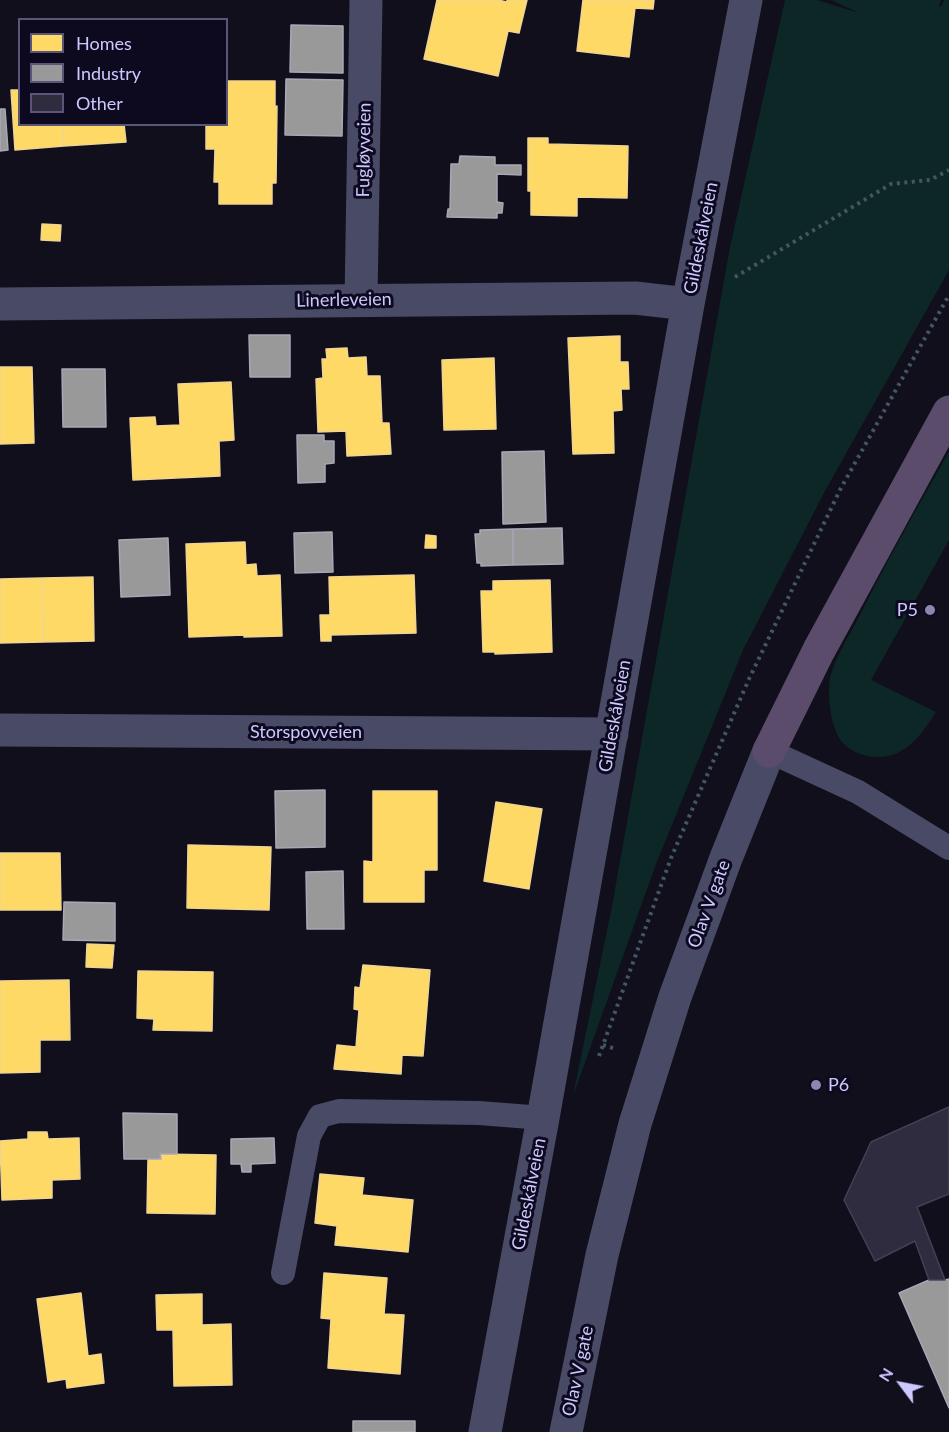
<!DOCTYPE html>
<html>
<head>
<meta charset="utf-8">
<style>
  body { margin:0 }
  #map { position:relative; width:949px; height:1432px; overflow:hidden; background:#100f1b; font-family:Lato,sans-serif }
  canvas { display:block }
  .legend { position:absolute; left:18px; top:18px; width:210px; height:108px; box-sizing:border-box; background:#0d0a20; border:2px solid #595679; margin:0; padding:8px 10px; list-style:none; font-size:18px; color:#ccc9ff }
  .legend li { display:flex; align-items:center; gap:12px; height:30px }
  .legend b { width:30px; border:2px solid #595679 }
  .north { position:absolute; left:871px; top:1354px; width:60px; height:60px; -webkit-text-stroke:4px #0d0a20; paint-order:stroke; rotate:302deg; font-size:16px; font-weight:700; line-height:24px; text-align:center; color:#ccc9ff }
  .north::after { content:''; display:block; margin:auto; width:21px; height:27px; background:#ccc9ff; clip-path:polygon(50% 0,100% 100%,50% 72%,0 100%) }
</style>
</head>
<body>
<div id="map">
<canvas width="949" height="1432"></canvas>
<ul class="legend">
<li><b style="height:16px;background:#ffd966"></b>Homes</li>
<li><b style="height:16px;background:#999"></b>Industry</li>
<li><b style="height:16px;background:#2e2c3e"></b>Other</li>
</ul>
<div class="north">N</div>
</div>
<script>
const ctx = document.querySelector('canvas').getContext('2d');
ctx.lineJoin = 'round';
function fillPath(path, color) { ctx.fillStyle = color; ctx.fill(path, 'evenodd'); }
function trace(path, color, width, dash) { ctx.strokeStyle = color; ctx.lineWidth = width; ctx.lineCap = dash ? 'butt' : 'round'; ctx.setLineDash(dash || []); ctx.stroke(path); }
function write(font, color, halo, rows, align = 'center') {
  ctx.font = font + ' Lato,sans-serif'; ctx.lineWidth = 6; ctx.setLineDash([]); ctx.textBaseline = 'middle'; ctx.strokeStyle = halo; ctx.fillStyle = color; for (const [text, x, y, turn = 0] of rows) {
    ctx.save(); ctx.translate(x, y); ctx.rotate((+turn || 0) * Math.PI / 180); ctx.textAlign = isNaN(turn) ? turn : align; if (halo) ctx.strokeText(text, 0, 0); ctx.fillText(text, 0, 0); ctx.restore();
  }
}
const green = new Path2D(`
  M785 0H817L859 13 831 0H941L939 6 941 7 944 0H949V270L825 491 743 650 656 864 573 1096 612 906 730 247Z
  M949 452V540L871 680 936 712C926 728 913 747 895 754 887 757 876 758 868 756 859 754 851 751 844 744 831 732 827 696 830 679 834 659 850 634 859 617 887 561 918 506 949 452Z`);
const homes = new Path2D(`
  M437 0H498L507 2V0H527L519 33 508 31 498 76 424 59Z
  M583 0H654L653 9 635 8 629 57 577 51Z
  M226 81H275V107L277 106 276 183H272V204H219V182H214L215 149H206V124H226Z
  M11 90H20V124H63L64 146 15 150Z
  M63 124H124L126 142 64 146Z
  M528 138H548V144L628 146 627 198 577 197V216L531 215V191H528Z
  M42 224 61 225 60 241 41 240Z
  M620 336V362H628L629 389H621L622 410 613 411 614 453 573 454 568 338Z
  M347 348 348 358 366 357 367 376H380L382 423H389L391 454 347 456 346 431 318 432 316 379 323 378 322 359H327L326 349Z
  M494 358 496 429 444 430 442 360Z
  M0 367H32L34 443 0 444Z
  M231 382 234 440 219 441 220 476 133 480 130 418 155 417 156 426 180 425 178 384Z
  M426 535 436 536V548H425Z
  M245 542 246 565 256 564 257 576 280 575 282 636 244 637V635L189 637 186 544Z
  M414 575 416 633 331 635V641H321L320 615H330L329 577Z
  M93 577 94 641 43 642 42 578Z
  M42 578 43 642 0 643V579Z
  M550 580 552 652 495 654V652H483L481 591H493V581Z
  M373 791H437V870H424V902H364V861L373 862Z
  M496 802 542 809 529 889 484 881Z
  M188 845 271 847 269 910 187 908Z
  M0 853H60L61 910H0Z
  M87 944 114 945 112 968 86 967Z
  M363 965 430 970 423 1056 402 1055 401 1074 334 1069 337 1045 356 1047 359 1010 354 1009 355 987 360 988Z
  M138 971 213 972 212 1031 153 1030 154 1019 137 1018Z
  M69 980 70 1040H40V1072L0 1073V981Z
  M28 1132H47L48 1139 79 1138 80 1179 52 1180V1198L2 1200 0 1141 28 1139Z
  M160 1154 216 1155 215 1214 147 1213 148 1159H161Z
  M320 1174 364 1178 362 1195 413 1200 408 1252 335 1245 337 1226 315 1223Z
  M324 1273 387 1278 384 1314 404 1315 400 1374 328 1368 331 1319 321 1318Z
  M81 1293 88 1356 101 1354 104 1383 67 1388 66 1379 48 1382 37 1299Z
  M202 1294V1325L231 1324 232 1385 174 1386 173 1330H157L156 1295Z`);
const industry = new Path2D(`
  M291 25 343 26V73L290 72Z
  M286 79 343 80 342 136 285 135Z
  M0 109H5L8 150 0 151Z
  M460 156 495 157V165H521V175L497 174V202L503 203 502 213H497V218L447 217 448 209H450L451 164H459Z
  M249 335H290V377H250Z
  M62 369H105L106 427H63Z
  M297 435H324V441H334V463L325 464V482L298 483Z
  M544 451 546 522 503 524 502 452Z
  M562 528 563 564 513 565V529Z
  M513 529V565L481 566V563H477L475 534H480V530Z
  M332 532 333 572 295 573 294 533Z
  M168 538 170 595 121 597 119 540Z
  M325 790V847L276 848 275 791Z
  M343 871 344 929H307L306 872Z
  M64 902 115 903V941L63 940Z
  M123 1113 177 1114V1154H160L161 1159H124Z
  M274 1138 275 1163 251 1164V1172H242L241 1164H231V1139Z
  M949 1279V1408L899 1293 929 1280H945Z
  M353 1421H415V1432H353Z`);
const building = new Path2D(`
  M949 1107V1194L917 1207 945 1280H929L915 1241 875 1261 844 1200 871 1142Z`);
const path = new Path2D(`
  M735 277 891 184 930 180 949 170
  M603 1045 616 1049
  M599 1056 671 858 749 679 841 488 949 295`);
const service = new Path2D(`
  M769 751 858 792 949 848
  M283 1273 309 1136 320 1116 339 1111 479 1113 543 1118`);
const minor = new Path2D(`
  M361 300 366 0
  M0 304 635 298 688 304
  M0 730 612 734
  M485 1432 543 1118 688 304 746 0`);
const tertiary = new Path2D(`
  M566 1432 602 1255 635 1124 675 997 726 858 769 751`);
const trunk = new Path2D(`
  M769 751 819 650 949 412`);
const markers = [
  [930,610,6,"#8a88af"],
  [816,1085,6,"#8a88af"]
];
const streetNames = [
  ["Fugløyveien",364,150,-89],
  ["Gildeskålveien",701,238,-79],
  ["Linerleveien",344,300,-1],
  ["Gildeskålveien",615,716,-80],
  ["Storspovveien",306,732],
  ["Olav V gate",709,904,-70],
  ["Gildeskålveien",529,1194,-79],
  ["Olav V gate",578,1371,-78]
];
const poiNames = [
  ["P5",918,610],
  ["P6",828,1085,"left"]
];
fillPath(green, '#0d2726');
fillPath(homes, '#ffd966');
trace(homes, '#f0d494', 1.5);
fillPath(industry, '#999');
trace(industry, '#a8a7b8', 1.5);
fillPath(building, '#2e2c3e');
trace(building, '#43405a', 1.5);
trace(path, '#435663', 4, [3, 4.5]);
trace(service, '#494a65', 24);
trace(minor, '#494a65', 33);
trace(tertiary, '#494a65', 33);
trace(trunk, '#5c4c6c', 33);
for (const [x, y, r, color] of markers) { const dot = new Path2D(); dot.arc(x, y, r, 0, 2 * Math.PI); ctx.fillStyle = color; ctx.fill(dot); trace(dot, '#0d0a20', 2); }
write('18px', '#ccc9ff', '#0d0a20', streetNames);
write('18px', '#ccc9ff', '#0d0a20', poiNames, 'right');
</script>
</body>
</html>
